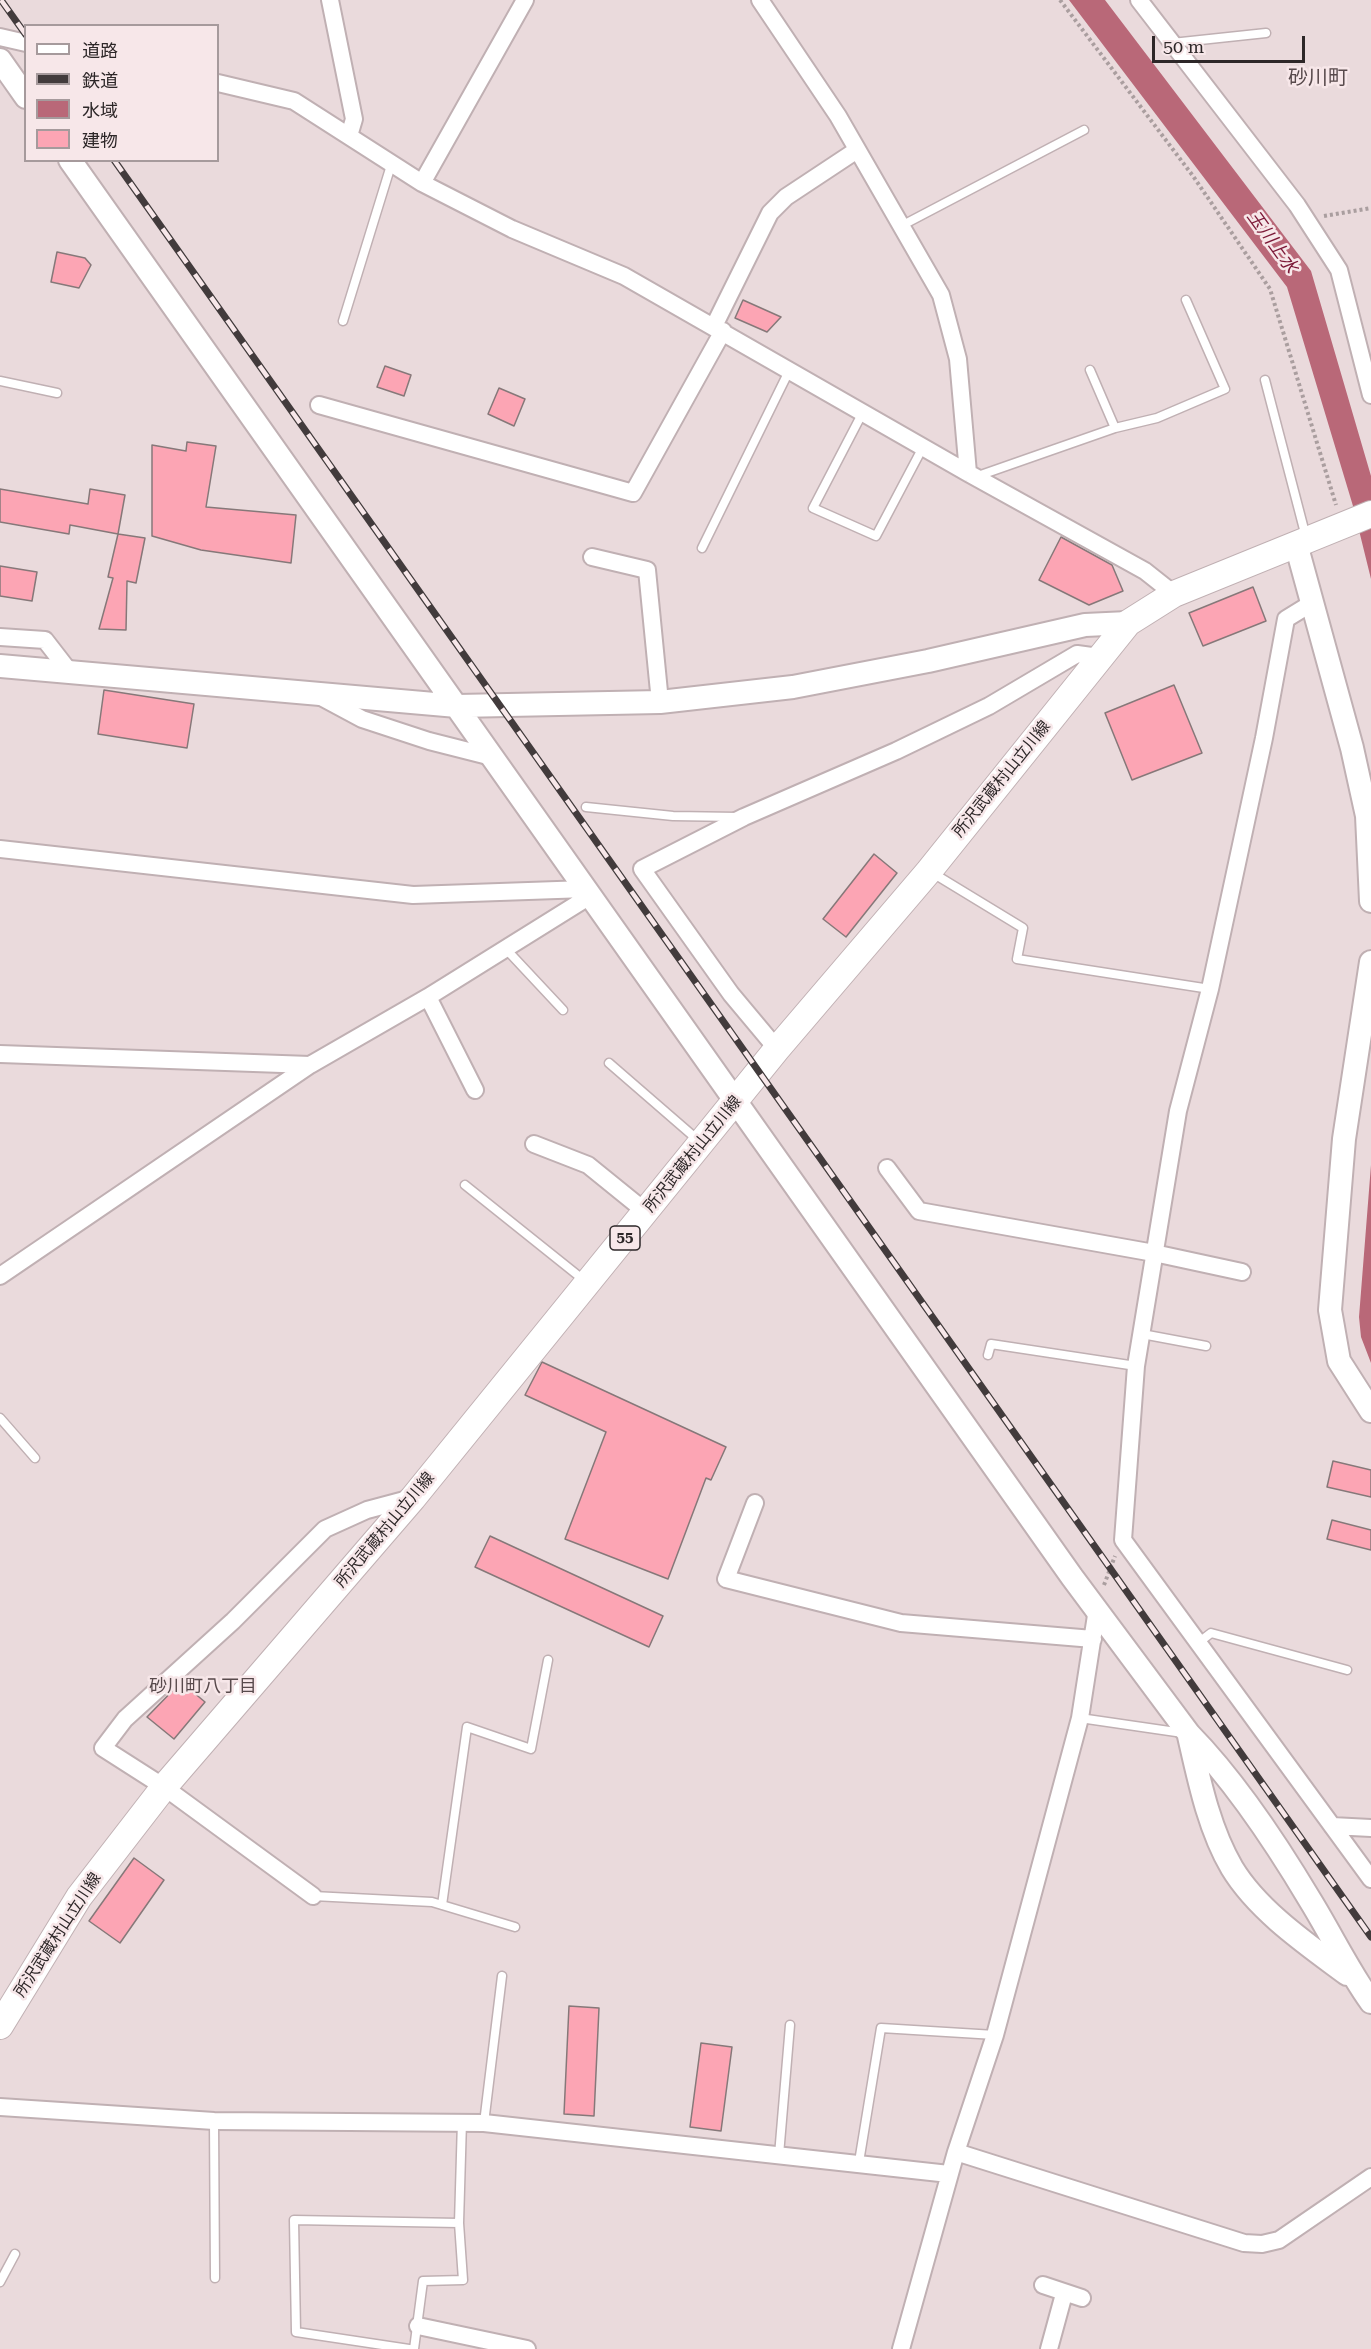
<!DOCTYPE html>
<html>
<head>
<meta charset="utf-8">
<style>
  body { margin:0 }
  #map { position:relative; width:1371px; height:2349px; overflow:hidden; background:#eadadc; font-family:"Roboto Serif","Noto Sans JP",serif }
  canvas { display:block }
  .legend { position:absolute; left:24px; top:24px; width:195px; height:138px; box-sizing:border-box; background:#f7e7e9; border:2px solid #a69a9c; margin:0; padding:8px 10px; list-style:none; font-size:18px; color:#2d2728 }
  .legend li { display:flex; align-items:center; gap:12px; height:30px }
  .legend b { width:30px; border:2px solid #a69a9c }
  .scale { position:absolute; left:1152px; top:36px; width:153px; height:27px; box-sizing:border-box; border:3px solid #2d2728; border-top:0; padding-left:8px; font-size:18px; line-height:21px; white-space:nowrap; color:#2d2728; -webkit-text-stroke:4px #f7e7e9; paint-order:stroke }
</style>
</head>
<body>
<div id="map">
<canvas width="1371" height="2349"></canvas>
<ul class="legend">
<li><b style="height:8px;background:#fff"></b>道路</li>
<li><b style="height:8px;background:#423b3c"></b>鉄道</li>
<li><b style="height:16px;background:#b96878"></b>水域</li>
<li><b style="height:16px;background:#fca5b4"></b>建物</li>
</ul>
<div class="scale">50 m</div>
</div>
<script>
const ctx = document.querySelector('canvas').getContext('2d');
ctx.lineJoin = 'round';
function fillPath(path, color) { ctx.fillStyle = color; ctx.fill(path, 'evenodd'); }
function trace(path, color, width, dash) { ctx.strokeStyle = color; ctx.lineWidth = width; ctx.lineCap = dash ? 'butt' : 'round'; ctx.setLineDash(dash || []); ctx.stroke(path); }
function write(font, color, halo, rows, align = 'center') {
  ctx.font = font + ' "Roboto Serif","Noto Sans JP",serif'; ctx.lineWidth = 5; ctx.setLineDash([]); ctx.textBaseline = 'middle'; ctx.strokeStyle = halo; ctx.fillStyle = color; for (const [text, x, y, turn = 0] of rows) {
    ctx.save(); ctx.translate(x, y); ctx.rotate((+turn || 0) * Math.PI / 180); ctx.textAlign = isNaN(turn) ? turn : align; if (halo) ctx.strokeText(text, 0, 0); ctx.fillText(text, 0, 0); ctx.restore();
  }
}
const water = new Path2D(`
  M1069 0H1105L1311 271 1371 476V579L1353 506 1287 287Z
  M1371 1165V1363L1361 1337 1359 1317Z`);
const building = new Path2D(`
  M57 252 85 258 91 265 79 288 51 282Z
  M743 300 781 317 767 332 735 318Z
  M385 366 411 375 404 396 377 387Z
  M499 388 525 399 514 426 488 414Z
  M187 442 216 446 206 507 296 515 291 563 201 550 152 536V445L186 451Z
  M0 489 88 504 90 489 125 495 118 534 70 525 69 534 0 522Z
  M118 534 145 538 136 583 127 581 126 630 99 629 113 578 108 577Z
  M1061 537 1112 565 1123 591 1089 605 1039 580Z
  M0 566 37 572 32 601 0 596Z
  M1253 587 1266 621 1203 646 1189 613Z
  M1174 685 1202 753 1132 780 1105 713Z
  M104 690 194 704 187 748 98 734Z
  M874 854 897 873 846 937 823 919Z
  M542 1362 726 1447 711 1480 706 1478 668 1579 565 1539 606 1432 525 1395Z
  M1333 1461 1371 1470V1497L1327 1487Z
  M1332 1520 1371 1530V1550L1327 1539Z
  M490 1536 663 1616 649 1647 475 1567Z
  M181 1682 205 1702 174 1739 147 1717Z
  M134 1858 164 1880 120 1943 89 1921Z
  M569 2006 599 2008 594 2116 564 2114Z
  M701 2043 732 2047 721 2131 690 2127Z`);
const path = new Path2D(`
  M1060 0 1193 176 1270 289 1336 505
  M1324 216 1371 208
  M1104 1585 1115 1556`);
const lane = new Path2D(`
  M1172 43 1266 33
  M901 226 1084 130
  M343 321 392 162
  M1265 380 1306 537
  M0 381 57 393
  M863 412 813 508 876 536 923 447
  M1115 428 1157 418 1225 389 1186 300
  M975 477 1115 428 1090 370
  M702 548 790 369
  M586 807 673 816 738 817
  M931 872 1023 928 1017 959 1210 989
  M505 948 563 1010
  M609 1063 699 1141
  M465 1185 585 1281
  M1142 1334 1206 1346
  M988 1355 991 1344 1136 1366
  M0 1418 35 1458
  M1198 1643 1211 1633 1347 1670
  M1080 1718 1183 1733
  M313 1896 432 1902 515 1927
  M442 1905 467 1727 531 1749 548 1660
  M214 2121 215 2278
  M484 2123 502 1976
  M779 2155 790 2025
  M859 2162 881 2028 995 2035
  M459 2223 462 2121
  M0 2282 15 2254
  M409 2349 296 2332 294 2220 459 2223 463 2280 423 2281 414 2349`);
const street = new Path2D(`
  M330 0 354 119 349 136
  M760 0 838 116 941 295 958 359 968 473
  M1139 0 1297 205 1339 270 1371 395
  M0 37 26 43
  M218 83 294 101 422 183 512 229 624 276 968 473 1145 571 1174 594
  M422 183 525 0
  M714 326 770 213 786 197 857 150
  M319 405 633 493 723 331
  M592 557 647 570 660 702
  M1312 603 1286 619 1264 738 1210 989 1178 1111 1136 1366 1123 1540 1371 1879
  M0 637 45 640 69 671
  M321 697 362 719 429 741 492 757
  M0 849 413 895 586 889
  M428 997 475 1090
  M777 1049 731 994 642 869 744 817 896 751 989 706 1077 654 1099 657
  M0 1054 310 1065
  M534 1144 588 1165 646 1212
  M887 1168 919 1211 1154 1253 1242 1272
  M0 1276 310 1065 428 997 590 896
  M755 1503 726 1579 901 1623 1093 1639
  M1332 1826 1371 1828
  M313 1896 164 1787 103 1748 125 1719 233 1621 325 1529 367 1510 412 1498
  M0 2107 214 2121 484 2123 949 2174
  M956 2152 1244 2243 1262 2244 1279 2240 1371 2177
  M1043 2285 1082 2298
  M418 2326 527 2349
  M901 2349 956 2152 995 2035 1080 1718 1097 1609
  M1049 2349 1064 2294`);
const secondary = new Path2D(`
  M0 60 26 97
  M70 160 1072 1577 1189 1734C1236 1782 1276 1843 1310 1900 1331 1934 1348 1970 1371 2002
  M1296 544 1352 748 1367 816 1371 901
  M0 666 457 706 660 702 793 687 928 661 1085 625 1128 623
  M1371 962 1344 1139 1330 1310 1339 1361 1371 1411
  M1189 1736C1199 1780 1209 1829 1232 1868 1258 1911 1308 1945 1347 1974`);
const primary = new Path2D(`
  M0 2026 79 1897 164 1787 413 1498 777 1049 929 871 1128 623 1174 594 1371 514`);
const rail = new Path2D(`
  M1 0 26 35
  M114 160 1371 1937`);
const shields = [
  [625,1238,30]
];
const shieldNames = [
  ["55",625,1238]
];
const streetNames = [
  ["所沢武蔵村山立川線",1002,779,-51],
  ["所沢武蔵村山立川線",693,1154,-51],
  ["所沢武蔵村山立川線",385,1530,-50],
  ["所沢武蔵村山立川線",58,1935,-57]
];
const waterNames = [
  ["玉川上水",1272,242,54]
];
const neighbourhoodNames = [
  ["砂川町八丁目",203,1687]
];
const quarterNames = [
  ["砂川町",1318,78]
];
fillPath(water, '#b96878');
fillPath(building, '#fca5b4');
trace(building, '#867879', 1.5);
trace(lane, '#c0b0b3', 11);
trace(street, '#c0b0b3', 20);
trace(secondary, '#c0b0b3', 26);
trace(primary, '#c0b0b3', 28);
trace(path, '#aa9e9f', 4, [3, 3]);
trace(lane, '#fff', 8);
trace(street, '#fff', 16);
trace(secondary, '#fff', 22);
trace(primary, '#fff', 26);
trace(rail, '#423b3c', 7);
trace(rail, '#f7e7e9', 4.5, [14]);
for (const [x, y, w] of shields) { const box = new Path2D(); box.roundRect(x - w / 2, y - 12, w, 24, 4.5); ctx.fillStyle = '#f7e7e9'; ctx.fill(box); trace(box, '#2d2728', 1.5); }
write('bold 15px', '#2d2728', null, shieldNames);
write('16px', '#2d2728', '#f7e7e9', streetNames);
write('italic 18px', '#7b1736', '#f7e7e9', waterNames);
write('18px', '#584a4c', '#f7e7e9', neighbourhoodNames);
write('20px', '#584a4c', '#f7e7e9', quarterNames);
</script>
</body>
</html>
